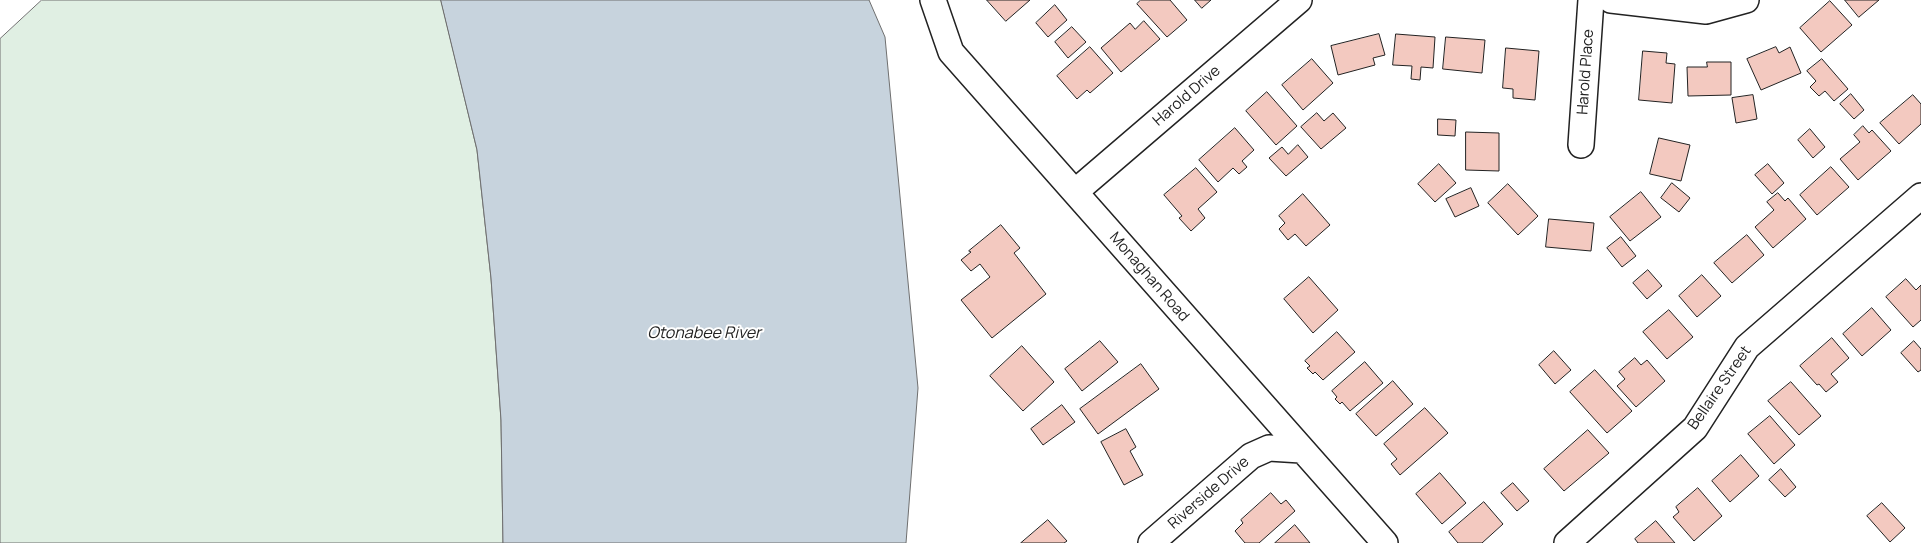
<!DOCTYPE html>
<html>
<head>
<meta charset="utf-8">
<style>
  body { margin:0 }
  canvas { display:block; background:#fff }
</style>
</head>
<body>
<canvas width="1921" height="543"></canvas>
<script>
const ctx = document.querySelector('canvas').getContext('2d');
ctx.lineJoin = 'round';
function fillPath(path, color) { ctx.fillStyle = color; ctx.fill(path, 'evenodd'); }
function trace(path, color, width, dash) { ctx.strokeStyle = color; ctx.lineWidth = width; ctx.lineCap = dash ? 'butt' : 'round'; ctx.setLineDash(dash || []); ctx.stroke(path); }
function write(font, color, halo, rows, align = 'center') {
  ctx.font = font + ' Manrope,sans-serif'; ctx.lineWidth = 4; ctx.setLineDash([]); ctx.textBaseline = 'middle'; ctx.strokeStyle = halo; ctx.fillStyle = color; for (const [text, x, y, turn = 0] of rows) {
    ctx.save(); ctx.translate(x, y); ctx.rotate((+turn || 0) * Math.PI / 180); ctx.textAlign = isNaN(turn) ? turn : align; if (halo) ctx.strokeText(text, 0, 0); ctx.fillText(text, 0, 0); ctx.restore();
  }
}
const green = new Path2D(`
  M42 0H441L477 150 491 278 501 420 503 543H0V39Z`);
const water = new Path2D(`
  M441 0H869L885 37 918 388 906 543H503L501 420 491 278 477 150Z`);
const building = new Path2D(`
  M987 0H1030L1006 21Z
  M1141 0H1170L1187 20 1167 37 1137 4Z
  M1195 0H1211L1202 8Z
  M1845 0H1879L1859 17Z
  M1830 1 1852 25 1821 52 1800 28Z
  M1055 5 1067 20 1048 37 1036 23Z
  M1144 21 1160 39 1121 72 1101 48 1130 23 1135 29Z
  M1072 27 1086 42 1068 58 1055 42Z
  M1379 34 1385 55 1373 58 1375 65 1338 75 1331 46Z
  M1396 34 1435 37 1433 68 1421 67 1420 80 1411 79 1412 66 1393 65Z
  M1446 37 1485 40 1482 73 1443 69Z
  M1090 47 1113 73 1090 93 1087 90 1077 99 1057 76Z
  M1776 47 1779 53 1790 47 1801 73 1761 90 1747 59Z
  M1506 48 1539 51 1535 100 1513 98V89L1503 88Z
  M1643 51 1667 53 1666 63 1675 64 1672 103 1639 100Z
  M1312 59 1333 83 1303 110 1282 85Z
  M1822 59 1848 89 1834 101 1825 91 1819 96 1810 87 1816 81 1807 71Z
  M1707 62H1731V95L1688 96 1687 67H1707Z
  M1267 92 1297 126 1276 145 1246 111Z
  M1851 94 1864 110 1854 119 1840 104Z
  M1753 95 1757 119 1736 123 1732 98Z
  M1913 95 1921 104V124L1899 144 1880 123Z
  M1317 113 1324 121 1333 113 1346 128 1321 149 1301 127Z
  M1438 119 1456 120 1455 136 1438 135Z
  M1863 126 1869 133 1872 130 1891 151 1858 180 1840 159 1860 142 1854 135Z
  M1235 128 1254 150 1242 161 1247 167 1239 174 1233 168 1218 182 1199 160Z
  M1810 129 1825 147 1813 158 1798 140Z
  M1466 132 1499 133V171L1466 170Z
  M1659 138 1690 145 1681 181 1650 174Z
  M1298 145 1308 157 1286 176 1269 158 1282 147 1288 154Z
  M1439 164 1456 183 1435 202 1418 184Z
  M1768 164 1784 183 1772 194 1755 175Z
  M1831 167 1849 187 1817 215 1800 195Z
  M1196 168 1217 192 1198 209 1205 218 1191 231 1179 218 1182 216 1164 195Z
  M1672 183 1690 198 1679 212 1661 198Z
  M1508 184 1538 216 1518 235 1488 203Z
  M1471 188 1479 206 1455 217 1446 199Z
  M1641 192 1661 217 1630 241 1610 217Z
  M1778 193 1785 201 1788 198 1806 219 1773 248 1755 227 1774 210 1767 202Z
  M1303 194 1330 225 1306 246 1295 234 1288 240 1279 229 1285 223 1279 216Z
  M1549 219 1594 223 1591 251 1546 247Z
  M1001 225 1020 248 1014 253 1046 294 992 338 961 300 990 277 980 264 971 271 961 260 971 252 969 251Z
  M1747 235 1764 255 1732 283 1714 263Z
  M1621 237 1636 256 1622 267 1607 248Z
  M1648 270 1662 286 1647 299 1633 283Z
  M1702 275 1721 296 1697 317 1679 296Z
  M1309 277 1338 310 1313 333 1284 299Z
  M1906 279 1916 290 1921 285V320L1913 327 1886 297Z
  M1872 308 1891 330 1862 356 1843 334Z
  M1669 310 1693 337 1667 359 1643 332Z
  M1337 332 1355 352 1323 380 1315 372 1313 374 1307 368 1310 366 1305 361Z
  M1832 338 1849 358 1831 374 1838 382 1826 392 1819 384 1817 385 1800 366Z
  M1100 341 1118 362 1082 391 1065 369Z
  M1914 341 1921 349V370L1918 372 1901 353Z
  M1022 346 1054 382 1023 411 990 376Z
  M1554 351 1571 370 1555 384 1539 365Z
  M1635 358 1641 365 1647 360 1665 381 1636 407 1617 386 1625 379 1619 372Z
  M1365 362 1383 383 1350 411 1342 402 1340 404 1335 399 1337 397 1332 391Z
  M1141 364 1159 389 1098 434 1080 409Z
  M1595 370 1632 411 1607 433 1570 392Z
  M1393 381 1413 404 1376 436 1356 414Z
  M1791 382 1821 416 1799 435 1768 401Z
  M1062 405 1075 422 1043 445 1031 429Z
  M1425 408 1448 433 1400 475 1391 464 1397 459 1384 444Z
  M1770 416 1795 445 1774 464 1748 434Z
  M1126 429 1136 447 1130 451 1143 475 1124 485 1101 442Z
  M1588 430 1609 453 1564 491 1544 469Z
  M1741 455 1759 476 1730 502 1712 481Z
  M1781 469 1796 487 1785 497 1769 480Z
  M1440 473 1466 503 1442 524 1416 494Z
  M1513 483 1529 501 1517 511 1501 493Z
  M1698 488 1722 516 1694 541 1673 517 1679 512 1676 507Z
  M1271 493 1281 504 1286 500 1295 511 1259 543H1245L1235 531 1243 523 1241 520Z
  M1484 502 1503 524 1482 543H1458L1449 532Z
  M1882 503 1905 528 1890 542 1867 516Z
  M1048 520 1067 541 1064 543H1021Z
  M1656 521 1675 543H1638L1635 539Z
  M1295 525 1310 543H1275Z`);
const minor = new Path2D(`
  M933 0 951 52 1385 543
  M1611 0 1706 11 1746 0
  M1581 145 1591 0
  M1075 192 1299 0
  M1151 543 1251 456 1269 448 1301 450
  M1567 543 1695 428 1747 347 1921 196`);
const streetNames = [
  ["Harold Place",1586,72,-86],
  ["Harold Drive",1187,96,-41],
  ["Monaghan Road",1149,277,49],
  ["Bellaire Street",1720,388,-55],
  ["Riverside Drive",1209,493,-41]
];
const waterNames = [
  ["Otonabee River",704,334]
];
fillPath(green, '#e0efe3');
trace(green, '#6f6f6f', 1);
fillPath(water, '#c7d3dd');
trace(water, '#6f6f6f', 1);
fillPath(building, '#f3c9c0');
trace(building, '#222', 1);
trace(minor, '#222', 28);
trace(minor, '#fff', 25);
write('15px', '#222', '#fff', streetNames);
write('italic 16px', '#222', '#fff', waterNames);
</script>
</body>
</html>
